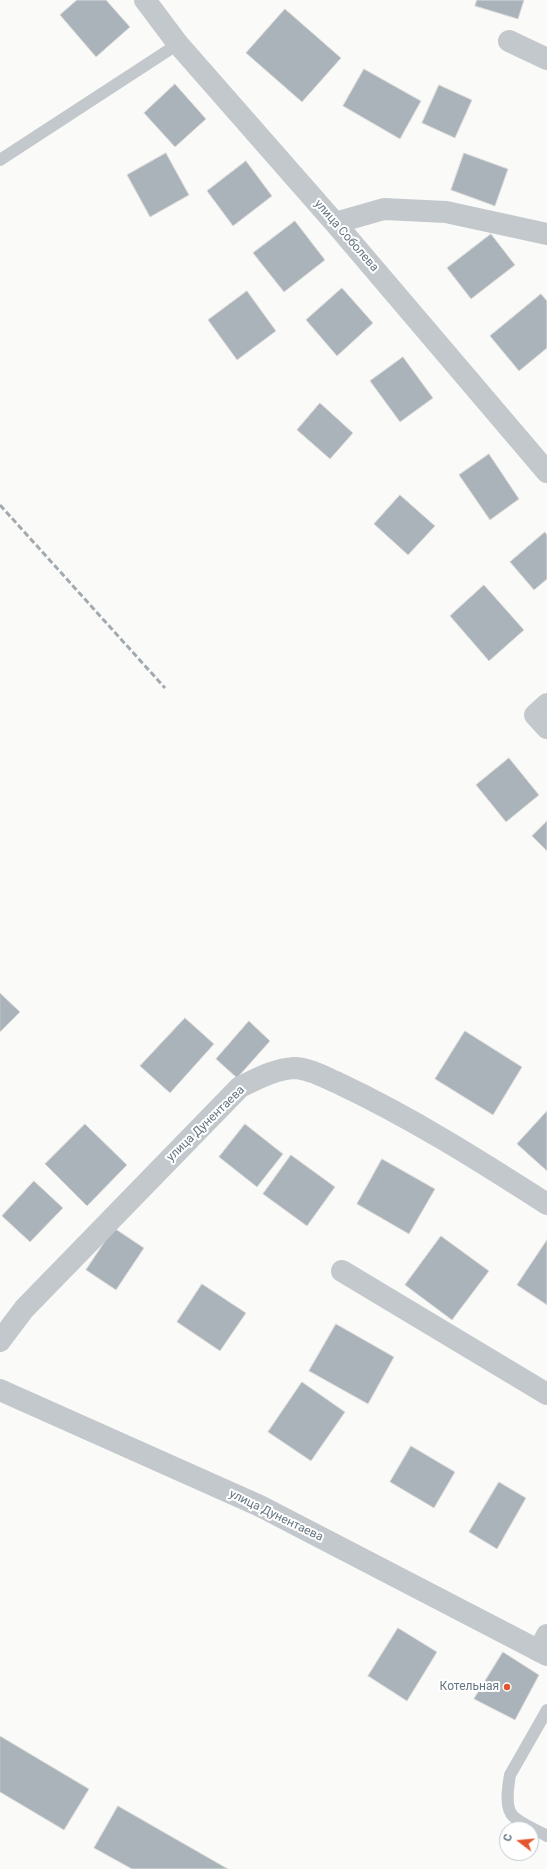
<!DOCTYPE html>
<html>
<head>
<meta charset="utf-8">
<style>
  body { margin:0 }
  #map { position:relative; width:547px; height:1869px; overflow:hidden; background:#fafaf8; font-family:Roboto,sans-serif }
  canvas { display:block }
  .north { position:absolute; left:499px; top:1821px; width:40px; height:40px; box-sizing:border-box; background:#fff; border:1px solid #c1c8cd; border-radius:50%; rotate:286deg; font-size:11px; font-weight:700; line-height:16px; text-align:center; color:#657683 }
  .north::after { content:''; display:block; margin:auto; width:14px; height:18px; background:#e4572e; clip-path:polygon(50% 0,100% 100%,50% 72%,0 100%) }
</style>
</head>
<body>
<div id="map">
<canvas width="547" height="1869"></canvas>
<div class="north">С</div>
</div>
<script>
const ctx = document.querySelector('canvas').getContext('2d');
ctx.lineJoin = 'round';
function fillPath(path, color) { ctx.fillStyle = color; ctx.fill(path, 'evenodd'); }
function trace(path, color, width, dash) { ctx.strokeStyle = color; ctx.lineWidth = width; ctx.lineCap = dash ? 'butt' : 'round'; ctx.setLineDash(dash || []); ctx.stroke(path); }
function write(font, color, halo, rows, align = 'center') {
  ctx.font = font + ' Roboto,sans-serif'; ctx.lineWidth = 4; ctx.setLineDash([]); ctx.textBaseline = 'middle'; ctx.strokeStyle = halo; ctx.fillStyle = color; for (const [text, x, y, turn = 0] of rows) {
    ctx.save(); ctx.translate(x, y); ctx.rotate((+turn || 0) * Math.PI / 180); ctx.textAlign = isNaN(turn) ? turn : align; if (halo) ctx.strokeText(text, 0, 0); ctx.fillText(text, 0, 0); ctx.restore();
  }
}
const building = new Path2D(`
  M77 0H106L130 27 96 57 60 15Z
  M477 0H524L518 19 475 6Z
  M285 9 341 58 302 102 246 53Z
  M364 69 421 101 400 139 343 106Z
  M175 84 206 119 175 147 144 113Z
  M439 85 472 100 455 138 422 123Z
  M166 153 189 195 150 217 127 175Z
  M464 153 508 169 495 206 451 190Z
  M246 161 272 196 233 226 207 191Z
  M295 221 325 260 284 292 253 253Z
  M491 234 515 265 471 299 447 268Z
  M342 288 373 323 337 356 306 320Z
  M247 291 276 331 237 360 208 320Z
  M541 294 547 301V348L519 371 490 336Z
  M403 357 433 398 400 422 370 381Z
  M320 403 353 433 330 459 297 430Z
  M489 454 519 499 490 520 459 475Z
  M400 495 435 526 408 555 374 524Z
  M545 532 547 535V579L534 590 510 562Z
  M484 585 524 630 489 661 450 616Z
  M509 758 539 795 506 822 476 785Z
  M547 821V851L532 836Z
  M0 993 20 1012 0 1032Z
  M185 1018 214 1044 170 1093 140 1066Z
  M249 1021 270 1041 237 1078 216 1059Z
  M465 1031 522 1067 493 1115 435 1079Z
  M547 1111V1171L517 1144Z
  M85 1124 127 1165 87 1206 45 1164Z
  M245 1124 283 1154 257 1187 219 1157Z
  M291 1155 335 1187 307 1226 263 1194Z
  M382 1159 435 1189 409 1234 357 1204Z
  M34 1181 63 1208 30 1242 2 1216Z
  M114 1228 144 1248 116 1290 86 1270Z
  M441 1236 489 1271 452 1320 405 1285Z
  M547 1240V1305L517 1285Z
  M202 1284 246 1313 220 1351 177 1322Z
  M336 1324 394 1357 368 1404 309 1371Z
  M302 1382 345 1412 311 1461 268 1432Z
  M411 1446 455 1472 434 1508 390 1482Z
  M499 1482 526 1498 497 1549 469 1532Z
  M398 1628 437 1652 407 1701 368 1676Z
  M503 1652 539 1675 515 1720 474 1699Z
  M0 1736 89 1789 64 1830 0 1792Z
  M118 1806 228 1869H132L94 1848Z`);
const service = new Path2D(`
  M0 160 178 44
  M547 1710 510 1775C508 1787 504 1809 514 1817 523 1825 537 1830 547 1836`);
const minor = new Path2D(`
  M145 0 178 44 335 223 547 472
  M509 41 547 59
  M335 223 384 209 446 212 547 234
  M547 704 535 715 547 728
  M342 1271 547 1394
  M0 1341 24 1309 240 1087C257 1079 275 1069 294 1068 309 1068 326 1078 340 1084 412 1118 480 1161 547 1204
  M539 1651 547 1635`);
const tertiary = new Path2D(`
  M0 1390 260 1506 547 1655`);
const rail = new Path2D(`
  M0 505 165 688`);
const markers = [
  [507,1687,4,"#e4572e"]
];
const streetNames = [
  ["улица Соболева",346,236,49],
  ["улица Дунентаева",206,1124,-44],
  ["улица Дунентаева",276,1516,26]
];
const poiNames = [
  ["Котельная",499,1687]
];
fillPath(building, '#aab3b9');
trace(building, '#dcdcda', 1);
trace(service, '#c3c8cc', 12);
trace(minor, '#c3c8cc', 22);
trace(tertiary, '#c3c8cc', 22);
trace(rail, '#a2aab0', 3, [6, 3]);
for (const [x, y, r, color] of markers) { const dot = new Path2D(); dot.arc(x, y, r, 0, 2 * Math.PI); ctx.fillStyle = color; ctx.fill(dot); trace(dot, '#fff', 1.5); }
write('12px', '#657683', '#fff', streetNames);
write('12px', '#657683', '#fff', poiNames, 'right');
</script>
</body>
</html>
